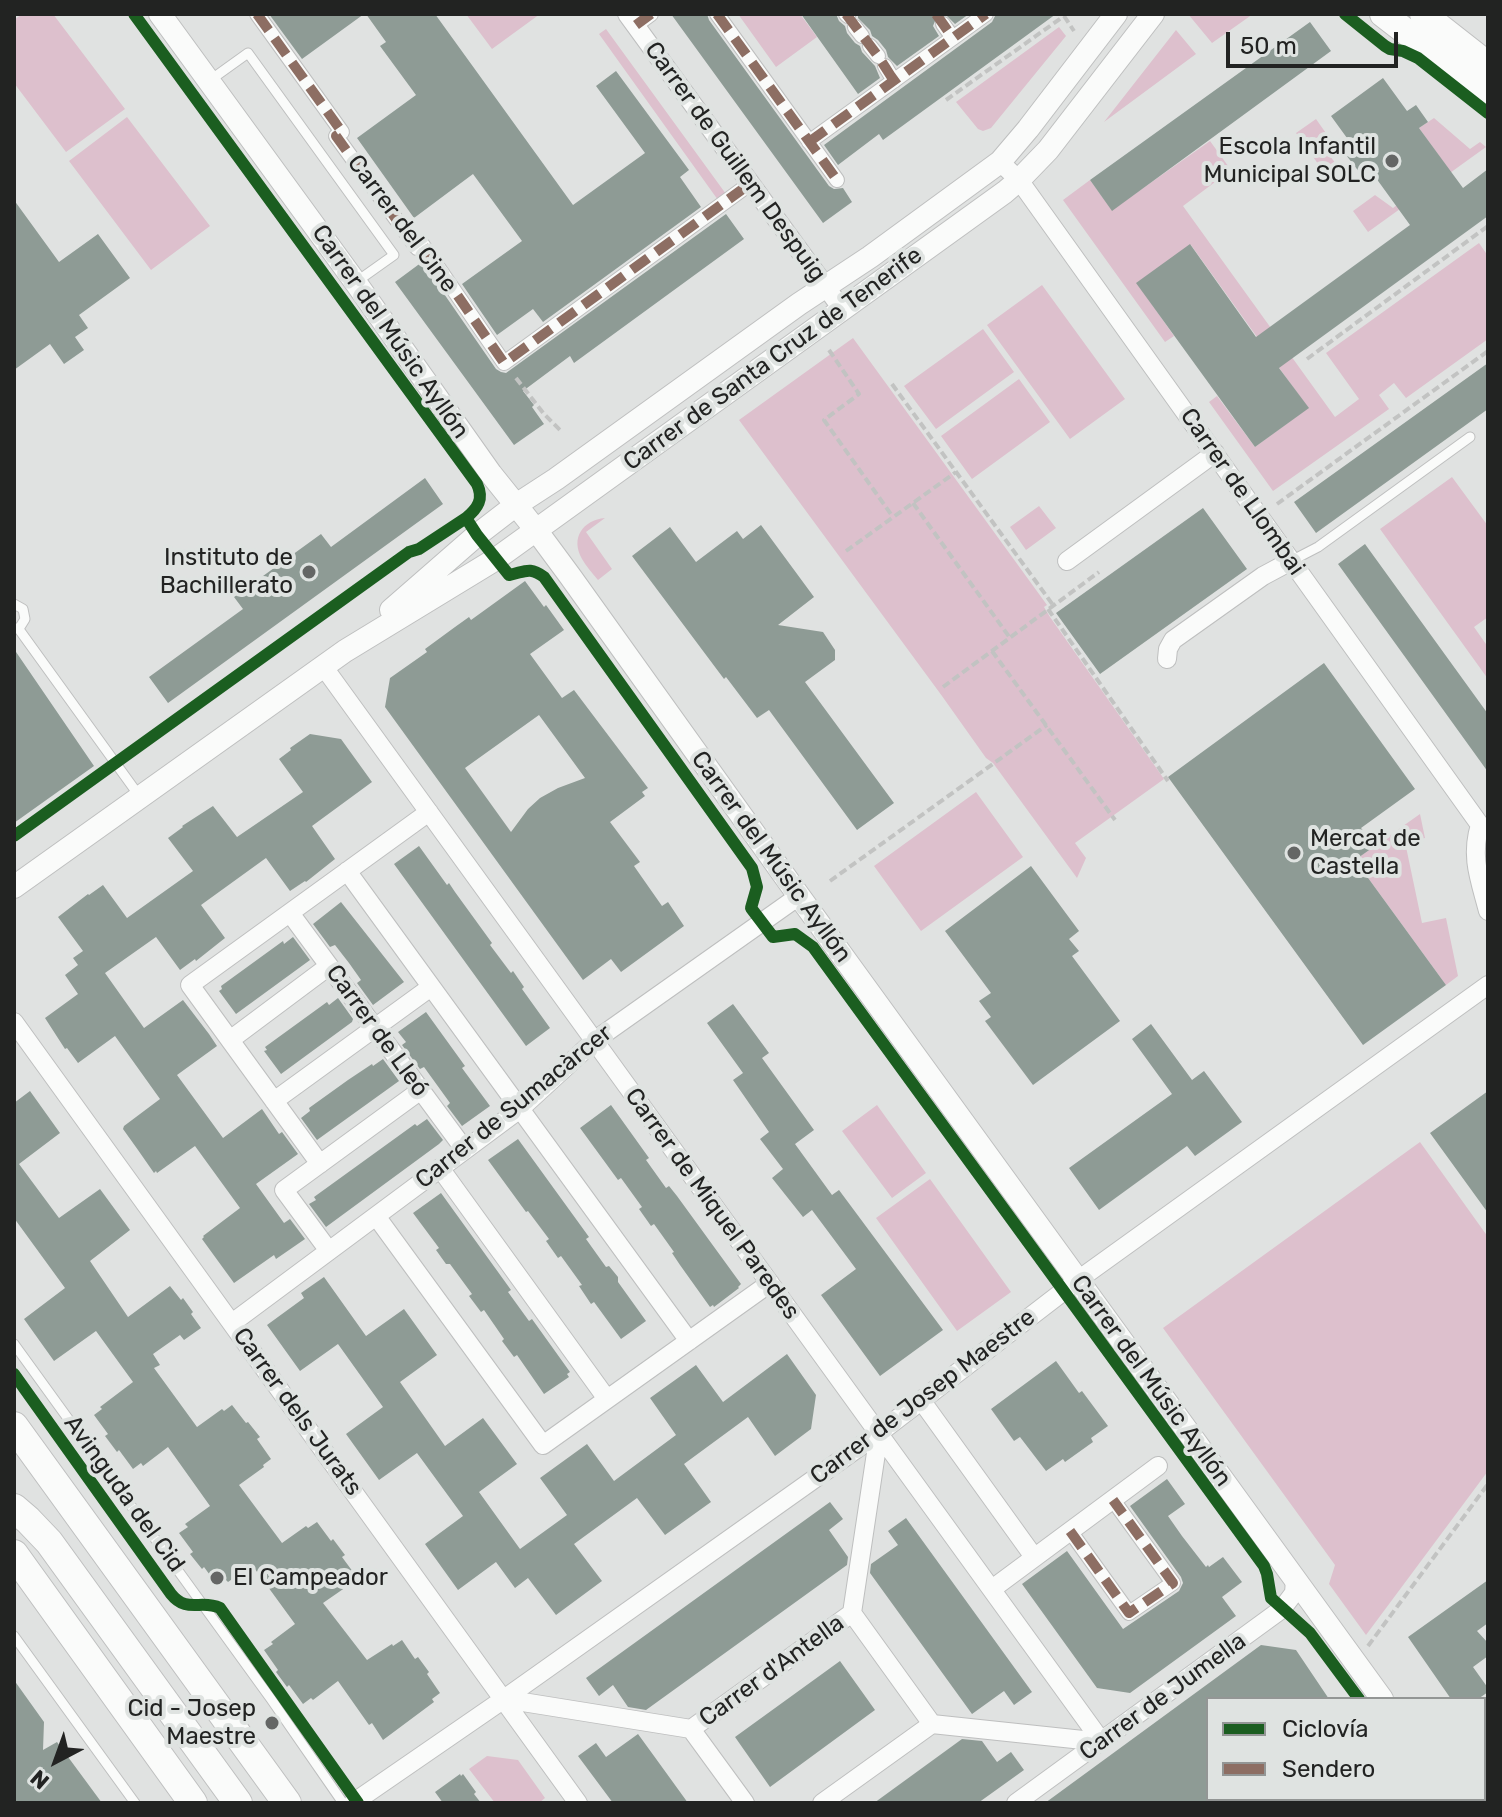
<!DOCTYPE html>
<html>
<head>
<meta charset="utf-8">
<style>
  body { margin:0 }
  #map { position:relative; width:1502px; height:1817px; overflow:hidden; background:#e0e2e1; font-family:Rubik,sans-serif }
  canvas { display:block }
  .frame { position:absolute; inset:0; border:16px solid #222322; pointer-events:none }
  .legend { position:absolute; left:1206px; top:1697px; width:280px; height:104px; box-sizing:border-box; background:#dfe3e1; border:2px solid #939695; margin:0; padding:10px 14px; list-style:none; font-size:24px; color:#222322 }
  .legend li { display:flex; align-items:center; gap:16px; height:40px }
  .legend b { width:40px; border:2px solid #939695 }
  .north { position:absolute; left:16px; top:1721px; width:80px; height:80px; -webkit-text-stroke:6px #dfe3e1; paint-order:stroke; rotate:221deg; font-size:22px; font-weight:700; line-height:32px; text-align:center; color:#222322 }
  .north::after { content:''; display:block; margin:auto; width:28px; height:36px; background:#222322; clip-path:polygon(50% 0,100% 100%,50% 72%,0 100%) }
  .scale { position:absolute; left:1226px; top:32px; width:172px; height:36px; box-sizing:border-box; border:4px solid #222322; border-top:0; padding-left:10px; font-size:24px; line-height:28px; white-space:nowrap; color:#222322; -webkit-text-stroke:6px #dfe3e1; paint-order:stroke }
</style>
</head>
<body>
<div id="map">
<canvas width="1502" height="1817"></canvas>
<div class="frame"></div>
<ul class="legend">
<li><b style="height:10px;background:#1b5e20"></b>Ciclovía</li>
<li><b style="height:10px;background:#8d6e63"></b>Sendero</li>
</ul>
<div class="north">N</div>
<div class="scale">50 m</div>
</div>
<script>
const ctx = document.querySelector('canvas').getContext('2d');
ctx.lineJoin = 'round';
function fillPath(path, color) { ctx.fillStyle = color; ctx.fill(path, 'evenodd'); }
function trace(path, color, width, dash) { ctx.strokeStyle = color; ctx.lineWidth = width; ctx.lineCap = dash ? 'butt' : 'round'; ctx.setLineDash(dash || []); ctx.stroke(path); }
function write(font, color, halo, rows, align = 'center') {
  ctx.font = font + ' Rubik,sans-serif'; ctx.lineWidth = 8; ctx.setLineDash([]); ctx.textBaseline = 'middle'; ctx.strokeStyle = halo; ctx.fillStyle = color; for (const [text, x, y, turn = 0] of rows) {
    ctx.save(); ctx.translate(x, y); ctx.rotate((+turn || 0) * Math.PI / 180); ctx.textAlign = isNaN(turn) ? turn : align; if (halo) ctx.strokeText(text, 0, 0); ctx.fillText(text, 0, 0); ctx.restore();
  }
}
const green = new Path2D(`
  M22 14H53L125 109 66 152 14 83V20Z
  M466 14H540L492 49Z
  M738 14H800L817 37 776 67Z
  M1188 14H1253L1212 43Z
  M1059 27 1066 36 991 128 983 131 978 129 956 102Z
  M606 29 726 194 718 200 599 34Z
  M1176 30 1196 54 1104 122Z
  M127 117 210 226 151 270 69 161Z
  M1434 118 1470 149 1480 142 1486 147 1368 232 1353 211 1375 195 1393 208 1447 167 1419 128Z
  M1316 119 1335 146 1327 152 1336 164 1326 175 1296 133Z
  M1210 141 1231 170 1183 206 1335 417 1359 399 1326 353 1479 243 1488 256V339L1406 398 1394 383 1379 395 1389 409 1273 491 1209 402 1217 396 1255 447 1308 408 1191 245 1137 283 1174 336 1165 342 1063 200 1090 180 1112 210Z
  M1042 285 1125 399 1070 439 987 325Z
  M983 329 1014 372 936 429 904 386Z
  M853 338 1047 605 1044 607 1050 617 1164 779 1075 843 1086 858 1077 878 993 763 986 758 942 696 739 420Z
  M1019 379 1050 422 972 479 941 436Z
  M1452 477 1488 526V617L1474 627 1488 647V679L1380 529Z
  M1039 506 1056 528 1026 550 1010 527Z
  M605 518 586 532 612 569 598 580C592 573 586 566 582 559 570 538 583 520 605 518Z
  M976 792 1023 857 921 931 874 866Z
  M1420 814 1425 838 1405 842 1422 923 1446 918 1458 976 1446 985 1355 860Z
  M877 1105 926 1173 892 1198 842 1131Z
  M1420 1142 1488 1237V1471L1366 1635 1329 1584 1335 1565 1163 1328Z
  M930 1179 1011 1292 957 1331 876 1218Z
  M487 1756 518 1760 545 1798 539 1803H495L469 1769Z`);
const building = new Path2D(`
  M269 14H364L302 59Z
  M366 14H435L573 205 645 153 596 86 616 71 689 170 680 177 701 207 543 322 533 309 497 335 462 284 522 241 473 174 414 218 357 138 416 95 380 46 386 42Z
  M671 14H707L709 20 829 186 834 189 843 188 852 202 823 223Z
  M801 14H836L839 21 845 26 847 33 855 43 860 46 862 52 875 66 880 78 858 94Z
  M858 14H969L955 24 946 15 937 16 933 26 939 36 897 66 888 57 886 50 878 40 872 36 870 30 858 18Z
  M996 14H1056L883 140 879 134 838 165 824 145 992 22Z
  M1310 22 1331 51 1112 211 1090 180Z
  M1383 78 1407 111 1416 105 1428 122 1419 128 1463 188 1488 169V216L1279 368 1309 408 1255 447 1136 283 1190 244 1256 337 1410 225 1368 167 1360 173 1346 155 1355 149 1331 116Z
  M14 200 59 262 98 234 130 278 79 315 88 328 75 337 84 350 64 364 50 344 14 370Z
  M726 214 744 239 574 363 570 356 523 391 534 405 532 407 544 424 514 445 395 282 422 262 496 369 501 372 506 373Z
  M1488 363V409L1316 533 1294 502Z
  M425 478 443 504 168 703 149 677 243 609 234 597 321 534 331 547Z
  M1203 508 1247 569 1100 674 1056 613Z
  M761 525 814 597 778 625 823 632 835 650V660L805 682 894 803 857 830 769 710 757 718 726 677 724 679 632 556 670 527 696 562 737 531 743 539Z
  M1365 544 1488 714V772L1338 564Z
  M525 581 544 607 546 605 564 630 530 654 562 698 574 690 648 788 642 792 645 796 610 822 640 862 634 866 662 906 668 902 684 926 621 972 611 959 583 980 385 707 390 678 427 652 425 649 455 627 469 617 471 620ZM539 715 585 778 558 788 540 798 528 809 511 832 465 768Z
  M14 649 94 766 14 823Z
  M1324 663 1415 789 1361 828 1375 846 1355 860 1446 985 1363 1045 1168 777Z
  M310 734 341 739 372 782 312 826 335 859 306 882 305 881 290 891 266 858 201 905 225 938 196 961 195 959 180 970 156 937 105 973 144 1028 183 1000 209 1034 217 1046 177 1075 223 1138 262 1109 279 1134 282 1132 298 1154 256 1184 284 1223 290 1219 305 1239 276 1259 274 1255 234 1283 202 1239 204 1237 203 1236 240 1208 195 1146 157 1173 156 1171 154 1173 138 1150 123 1129 124 1126 160 1099 115 1036 78 1063 67 1048 65 1049 45 1018 78 994 65 975 78 965 73 958 83 951 58 917 88 894 89 895 103 885 127 918 193 871 168 838 183 827 182 826 213 806 237 837 303 792 279 759 291 750 290 748Z
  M419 846 447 885 449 883 455 892 492 943 490 945 511 973 513 971 524 987 522 989 550 1028 526 1046 394 864Z
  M1031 866 1079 931 1069 939 1079 951 1072 956 1120 1021 1033 1085 985 1021 991 1017 979 1001 991 993 945 931Z
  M341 902 404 982 373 1005 357 983 361 980 349 963 335 945 330 947 313 924Z
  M293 937 310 960 236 1014 219 991 222 989 221 986 283 941 284 944Z
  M338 998 353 1019 352 1022 281 1074 264 1051 267 1050 265 1047 327 1002 329 1005Z
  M733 1004 769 1053 762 1058 814 1130 795 1144 832 1195 839 1190 943 1330 880 1376 821 1295 856 1269 812 1210 803 1217 772 1178 783 1169 760 1139 769 1132 733 1080 743 1073 707 1023Z
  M426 1012 465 1066 462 1068 490 1106 462 1126 447 1106 450 1103 424 1067 420 1069 402 1045 406 1042 398 1032Z
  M1151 1024 1192 1080 1204 1071 1242 1122 1195 1156 1187 1146 1099 1210 1069 1168 1172 1094 1132 1039Z
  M383 1059 399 1081 317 1140 301 1118 310 1111 309 1108 348 1080 372 1064 373 1066Z
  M30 1091 60 1133 19 1164 59 1218 100 1189 130 1230 90 1261 128 1317 170 1286 181 1300 183 1298 193 1312 191 1314 201 1328 184 1340 180 1335 153 1354 160 1365 154 1368 197 1427 222 1409 224 1411 232 1405 246 1423 248 1422 260 1437 257 1439 271 1459 263 1465 264 1467 239 1485 282 1543 306 1526 308 1528 317 1522 331 1541 333 1539 345 1555 342 1557 356 1576 347 1582 349 1585 323 1603 367 1660 392 1644 393 1646 402 1640 415 1659 418 1657 429 1672 427 1674 440 1693 432 1699 434 1702 383 1740 372 1723 369 1725 338 1681 313 1700 311 1698 303 1704 289 1685 287 1687 276 1672 278 1670 264 1650 273 1644 271 1642 295 1624 252 1565 228 1582 226 1580 218 1586 204 1567 202 1569 190 1554 193 1552 179 1533 188 1527 185 1524 210 1506 168 1447 143 1466 141 1463 133 1469 119 1450 117 1452 105 1436 108 1434 94 1415 102 1409 100 1407 133 1382 96 1331 54 1361 24 1319 65 1288 14 1218V1103Z
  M1488 1091V1213L1430 1133Z
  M611 1105 649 1158 646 1160 666 1188 669 1186 677 1196 741 1284 738 1287 739 1288 714 1307 713 1305 710 1307 680 1265 672 1253 674 1252 654 1224 651 1226 639 1209 642 1207 621 1178 618 1180 580 1128Z
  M427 1119 443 1140 439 1144 326 1227 309 1204 316 1200 314 1197 415 1124 417 1126Z
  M518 1139 589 1237 586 1239 606 1267 609 1266 618 1277V1282L646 1321 621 1339 594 1302 591 1304 579 1286 582 1285 561 1256 558 1258 546 1241 549 1239 528 1211 526 1212 488 1160Z
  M441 1193 511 1290 508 1292 529 1321 532 1319 570 1372 567 1374 569 1377 544 1394 517 1355 514 1357 502 1341 504 1339 484 1310 481 1312 469 1296 472 1294 450 1264H446L436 1250 439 1248 413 1213Z
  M324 1277 366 1336 404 1309 437 1355 400 1382 445 1446 483 1418 517 1464 479 1492 520 1549 567 1515 540 1478 587 1444 614 1481 676 1435 650 1398 696 1365 723 1402 787 1354 816 1395 811 1429 775 1456 748 1417 684 1464 711 1502 665 1535 637 1498 574 1544 602 1581 556 1615 528 1578 515 1588 496 1562 458 1590 425 1544 463 1516 417 1453 379 1480 346 1434 383 1407 338 1344 300 1371 267 1325 304 1298 301 1293Z
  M1056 1361 1079 1393 1082 1391 1108 1426 1091 1438 1093 1442 1065 1462 1063 1459 1046 1471 1020 1437 1014 1441 991 1409Z
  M1167 1479 1185 1504 1168 1516 1182 1536 1206 1567 1208 1565 1209 1567 1223 1557 1242 1582 1222 1597 1236 1616 1130 1693 1097 1688 1022 1584 1067 1551 1123 1629 1179 1591 1183 1583 1181 1577 1130 1506Z
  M830 1502 843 1519 829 1530 848 1557 847 1565 646 1710 628 1707 613 1685 599 1696 586 1678Z
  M906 1518 1032 1692 1014 1705 1004 1691 972 1714 870 1573 871 1564 898 1545 888 1531Z
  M1488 1580V1623L1477 1631 1488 1643V1656L1473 1667 1488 1688V1692L1478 1699H1451L1408 1637Z
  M1261 1645 1296 1650 1329 1699H1208V1803H1045Z
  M840 1661 875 1710 770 1787 735 1737Z
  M14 1680 44 1722 43 1750 57 1742 102 1803H14Z
  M638 1734 654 1756 688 1803H613L578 1756 596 1743 606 1757Z
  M962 1739 982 1741 997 1762 1011 1752 1024 1770 978 1803H874Z
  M460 1774 461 1776 463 1774 476 1792 474 1794 481 1803H443L435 1792Z`);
const path = new Path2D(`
  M1064 16 1074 31
  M946 100 1064 16
  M829 350 859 394 824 420 893 517
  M1307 359 1488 226
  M516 378 544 414 562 432
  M892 384 1053 605
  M913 503 1010 638
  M1277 504 1488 351
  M846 551 956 472
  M1048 609 1168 781
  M992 651 1115 820
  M943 687 1099 572
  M830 881 1047 725
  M1368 1646 1488 1484`);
const service = new Path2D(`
  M209 81 248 53 394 255 356 282
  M1291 561 1318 547 1470 437
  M14 604 23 609 25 619 20 627 14 629
  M18 628 140 797
  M14 1344 271 1699 343 1803
  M14 1636 135 1803`);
const pedestrian = new Path2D(`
  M257 14 342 132 336 136 417 248 422 244 504 363 751 183
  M717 14 837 180
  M846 14 848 16
  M943 24 953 38
  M636 25 651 14
  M855 27 862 36
  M870 46 878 56
  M885 66 894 81
  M809 142 986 14
  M1070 1531 1129 1613 1173 1583 1113 1500`);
const minor = new Path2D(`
  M627 14 842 309
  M1000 162 1019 180 1480 825 1488 830
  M1067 561 1215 453
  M1167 659 1168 649 1173 640 1263 576 1291 561
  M323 666 1102 1742
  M1480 825C1470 857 1480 880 1488 911
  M347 871 689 1341
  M290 913 465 1150
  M14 1022 578 1803
  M230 1040 329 966
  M274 1101 431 987
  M320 1164 190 985 429 812
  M440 1168 607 1399
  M376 1216 543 1445 770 1283
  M329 1251 284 1190 421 1090
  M232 1323 520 1109 594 1041 799 896
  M921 1400 1034 1557
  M992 1589 1158 1466
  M852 1613 879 1433
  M504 1699 691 1729
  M932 1724 1102 1742
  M353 1803 504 1699 879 1433 1078 1280 1488 985
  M745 1803 691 1729 852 1613 932 1724 822 1803
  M1016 1803 1282 1609 1294 1593 1295 1580`);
const tertiary = new Path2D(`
  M160 14 356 283 491 474 536 530 570 576 799 896 1382 1699
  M391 610 477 535 516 505 556 479 799 304 870 257 1000 162 1028 129 1116 14
  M14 887 345 651 496 559 1005 192 1019 180 1048 150 1153 14
  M1450 1799 1452 1803`);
const secondary = new Path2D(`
  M1383 14 1488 95
  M1423 14 1488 65`);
const primary = new Path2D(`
  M14 1426 287 1803
  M14 1508 28 1520 49 1542 238 1803
  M14 1554 193 1803`);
const quiet = new Path2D(`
  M257 14 342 132 336 136 417 248 422 244 504 363 751 183
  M717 14 837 180
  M846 14 878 56 894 81
  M936 14 953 38
  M636 25 651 14
  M809 142 986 14
  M1070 1531 1129 1613 1173 1583 1113 1500`);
const cycleway = new Path2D(`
  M134 14 477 484C484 499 478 508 466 518L477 535 509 575C525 572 529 566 544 577L752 868 757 887 751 908 773 937 795 934 813 947 1264 1566 1267 1574 1271 1598 1310 1633 1359 1699
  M1345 14 1385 46 1390 49 1403 51 1418 58 1488 113
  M14 836 409 552 419 549 466 518
  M14 1374 171 1594C187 1614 201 1599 220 1608L358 1803`);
const markers = [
  [1392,161,8,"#646665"],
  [309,572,8,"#646665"],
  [1294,853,8,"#646665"],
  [217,1578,8,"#646665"],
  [272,1723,8,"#646665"]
];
const poiNames = [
  ["Escola Infantil",1376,147],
  ["Municipal SOLC",1376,175],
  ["Instituto de",293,558],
  ["Bachillerato",293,586],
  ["Mercat de",1310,839,"left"],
  ["Castella",1310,867,"left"],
  ["El Campeador",233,1578,"left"],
  ["Cid - Josep",256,1709],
  ["Maestre",256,1737]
];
const streetNames = [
  ["Carrer de Guillem Despuig",735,162,54],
  ["Carrer del Cine",402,224,53],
  ["Carrer del Músic Ayllón",390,332,55],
  ["Carrer de Santa Cruz de Tenerife",773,359,-36],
  ["Carrer de Llombai",1242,492,55],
  ["Carrer del Músic Ayllón",771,857,54],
  ["Carrer de Lleó",377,1031,54],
  ["Carrer de Sumacàrcer",514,1107,-39],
  ["Carrer de Miquel Paredes",712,1204,54],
  ["Carrer del Músic Ayllón",1151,1381,54],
  ["Carrer de Josep Maestre",923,1397,-37],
  ["Carrer dels Jurats",297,1412,54],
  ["Avinguda del Cid",124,1494,54],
  ["Carrer d'Antella",772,1671,-36],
  ["Carrer de Jumella",1163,1697,-36]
];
fillPath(green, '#ddc0cd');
fillPath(building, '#8e9b95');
trace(service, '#bebfbf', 11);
trace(pedestrian, '#bebfbf', 16);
trace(minor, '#bebfbf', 20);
trace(tertiary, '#bebfbf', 24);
trace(secondary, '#bebfbf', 28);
trace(primary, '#bebfbf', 30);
trace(path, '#c2c3c2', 4, [8, 4]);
trace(service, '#fafbfa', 9);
trace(pedestrian, '#fafbfa', 14);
trace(minor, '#fafbfa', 18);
trace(tertiary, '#fafbfa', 22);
trace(secondary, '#fafbfa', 26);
trace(primary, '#fafbfa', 28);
trace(quiet, '#8d6e63', 10, [20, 10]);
trace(cycleway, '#1b5e20', 12);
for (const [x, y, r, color] of markers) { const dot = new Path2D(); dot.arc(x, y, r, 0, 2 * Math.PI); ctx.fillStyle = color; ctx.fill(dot); trace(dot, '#dfe3e1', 3); }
write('24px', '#222322', '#dfe3e1', poiNames, 'right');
write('24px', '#222322', '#dfe3e1', streetNames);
</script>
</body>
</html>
